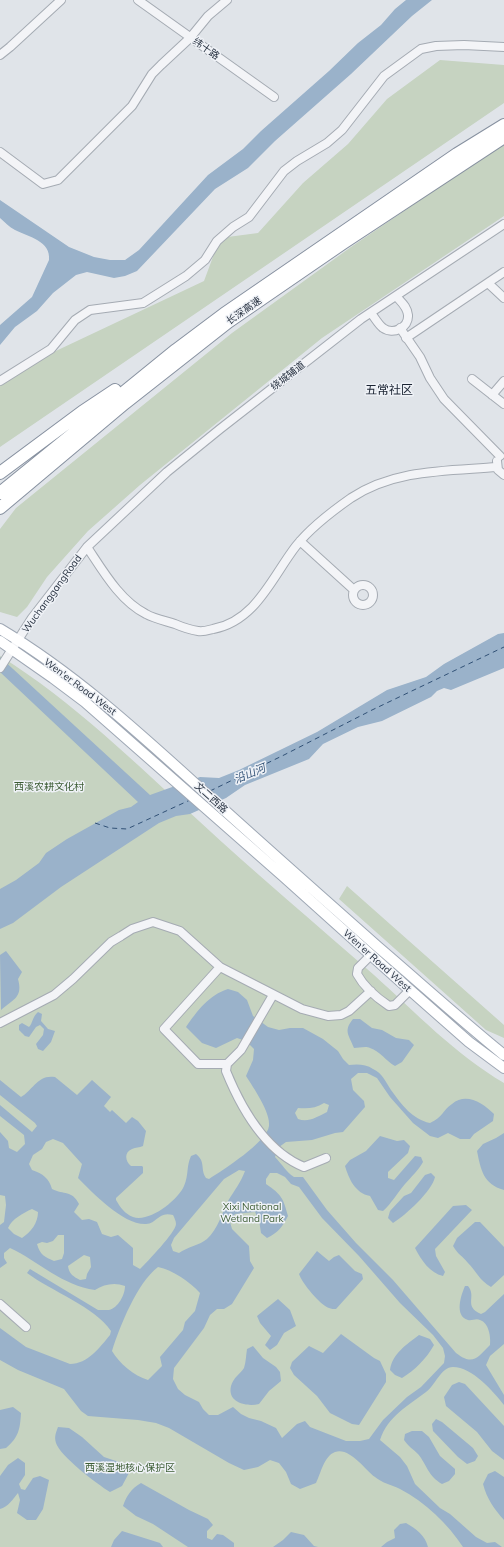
<!DOCTYPE html>
<html>
<head>
<meta charset="utf-8">
<style>
  body { margin:0 }
  canvas { display:block; background:#e0e4e9 }
</style>
</head>
<body>
<canvas width="504" height="1547"></canvas>
<script>
const ctx = document.querySelector('canvas').getContext('2d');
ctx.lineJoin = 'round';
function fillPath(path, color) { ctx.fillStyle = color; ctx.fill(path, 'evenodd'); }
function trace(path, color, width, dash) { ctx.strokeStyle = color; ctx.lineWidth = width; ctx.lineCap = dash ? 'butt' : 'round'; ctx.setLineDash(dash || []); ctx.stroke(path); }
function write(font, color, halo, rows, align = 'center') {
  ctx.font = font + ' Mulish,"Noto Sans SC",sans-serif'; ctx.lineWidth = 3; ctx.setLineDash([]); ctx.textBaseline = 'middle'; ctx.strokeStyle = halo; ctx.fillStyle = color; for (const [text, x, y, turn = 0] of rows) {
    ctx.save(); ctx.translate(x, y); ctx.rotate((+turn || 0) * Math.PI / 180); ctx.textAlign = isNaN(turn) ? turn : align; if (halo) ctx.strokeText(text, 0, 0); ctx.fillText(text, 0, 0); ctx.restore();
  }
}
const green = new Path2D(`
  M440 60 504 65V103L0 447V384L24 366 204 281 220 238 258 233 303 183 348 144 387 99Z
  M504 145V216L322 338 140 485 88 531 47 577 27 607 17 617 0 612V529L16 508 232 333 351 247 463 171Z
  M0 656C74 702 135 763 199 821 256 874 316 924 374 975 416 1013 455 1054 504 1083V1547H0Z
  M347 886 504 1025V1038L486 1030 339 899Z`);
const water = new Path2D(`
  M406 0H432L412 16 351 74 275 141 248 168 215 189 137 271 125 276 114 278 87 272 76 275 53 293 37 311 15 327 0 345V325L32 297 49 260C51 241 29 237 15 230 9 227 5 222 0 218V200L69 247 94 257 110 260H125L139 250 208 175 243 149 261 131 329 71 358 43 381 25 395 9Z
  M504 633V668L451 690 444 688 437 691 431 697 382 721 358 727 323 744 309 759 245 785 226 798 190 814 176 816 159 823 61 887 13 923 0 929V889L16 880 39 863 46 853 67 839 119 810 131 807 138 802 0 672V657L150 795 200 777 219 778 239 770 317 732 387 690 426 677 444 664 498 634Z
  M6 951 22 972 18 979C23 997 14 999 1 1010L0 955Z
  M228 989 238 992 247 1000 253 1016 268 1027 279 1030 290 1028H303L323 1039 338 1051 343 1059 349 1065C357 1064 366 1064 373 1069 382 1073 386 1082 391 1090 402 1105 412 1119 430 1123 443 1117 442 1111 452 1104 466 1092 483 1103 494 1114L493 1121 474 1134 470 1139H460L448 1133 438 1138 430 1136 413 1123 390 1097 377 1078 367 1073H358L351 1079 353 1090 364 1101 365 1107 343 1132 335 1133 312 1140 286 1142 279 1147 275 1157C282 1164 286 1172 294 1177H303L327 1210 356 1243 393 1280 456 1353C473 1366 477 1358 490 1345 491 1337 489 1323 480 1320 476 1318 472 1321 468 1320 454 1316 461 1295 465 1286H468C477 1297 463 1306 481 1314L485 1312 504 1294V1344L490 1356 486 1365 504 1395V1405C493 1391 472 1367 453 1367 441 1367 435 1386 426 1392 408 1406 388 1416 380 1440L400 1457 407 1466 415 1484 440 1508 450 1514 476 1537 487 1543 495 1542 502 1547H463C448 1524 425 1502 400 1489 392 1485 382 1483 375 1477 365 1470 350 1447 335 1452 324 1456 321 1473 316 1483L300 1489 291 1484 286 1472 279 1463 270 1460 258 1467 244 1470 229 1463 169 1428 156 1423 138 1420 88 1416 81 1411 64 1389 18 1370 0 1360V1328L26 1347 70 1364C88 1364 100 1347 110 1335L111 1331C95 1307 51 1291 27 1273L30 1269 98 1310C102 1310 105 1310 109 1310 118 1308 125 1295 125 1286 115 1282 104 1284 95 1290 63 1286 38 1261 10 1248L4 1253V1258L7 1263 0 1268V1225L4 1222 6 1205 5 1196 0 1195V1132L8 1141 9 1148 17 1152 25 1144 24 1135 0 1116V1105L32 1132 37 1126 35 1123 0 1095V1080L21 1097C33 1090 38 1074 55 1077L77 1095 92 1080 111 1097 104 1106 110 1112 112 1110 126 1123 132 1117 138 1121 146 1131 143 1146C139 1148 136 1147 132 1149 124 1152 125 1161 131 1166H142L143 1167V1173L116 1198V1200C120 1207 125 1214 133 1217 149 1223 178 1200 184 1186 189 1174 186 1167 191 1156L196 1154C206 1162 200 1169 206 1178L209 1179C223 1170 267 1142 269 1126 271 1113 253 1087 246 1076L253 1060 254 1049 246 1041 237 1038 216 1048 202 1043 186 1027C197 1011 209 995 228 989ZM324 1103 329 1105 327 1112C317 1117 308 1123 298 1119L295 1113 298 1108C308 1109 316 1108 324 1103ZM53 1139 63 1143 82 1164 78 1178C93 1193 123 1225 146 1224 158 1223 158 1211 173 1215 174 1217 176 1221 176 1224 176 1232 147 1262 140 1269L133 1265V1248L118 1235 111 1237 102 1234 97 1222 89 1219 82 1220 74 1212 79 1204C72 1190 64 1195 52 1189 49 1178 43 1174 32 1170L29 1164 33 1155 42 1149 46 1142ZM239 1170 245 1171C241 1182 234 1191 228 1201 222 1213 218 1229 207 1239 200 1245 187 1247 179 1253L173 1251 171 1245 174 1238 224 1179ZM270 1173H277L285 1177 291 1184 299 1187 322 1218 359 1256 400 1303 433 1335 443 1348 445 1356 444 1363 421 1387 407 1397 383 1420 369 1439 360 1441H346L310 1427 305 1421 297 1424 282 1438 276 1428 261 1421 249 1418 241 1414 233 1407 218 1415H209L203 1409 199 1402 185 1395 178 1389 173 1379 174 1368 204 1328 210 1315 217 1309H224L232 1304 254 1268 250 1261 249 1246 232 1229 230 1222 235 1214 255 1212 259 1220 261 1233 267 1238C278 1233 283 1226 288 1216 283 1198 282 1195 266 1184V1179ZM32 1209 38 1212C38 1223 31 1232 22 1238L14 1234 8 1228C12 1219 23 1213 32 1209ZM58 1235H64V1253L62 1259 54 1261C45 1257 40 1255 37 1244L42 1242 47 1243 53 1241ZM84 1255 90 1257 91 1267 87 1274 86 1279 80 1280C74 1277 69 1274 68 1266ZM158 1267C173 1270 190 1282 200 1293L195 1311 185 1322 183 1330 160 1357 162 1366 148 1380C134 1376 119 1363 112 1351 120 1326 137 1283 158 1267Z
  M38 1012 42 1014 41 1021 48 1029 55 1031 51 1042 43 1051 38 1049 36 1044 43 1035 44 1029 40 1025 36 1027 29 1037 25 1036 19 1030V1025L22 1023 29 1027C33 1023 32 1017 38 1012Z
  M353 1019H360L372 1028 382 1030 396 1038 409 1040 414 1045 402 1062 395 1066C386 1061 380 1051 370 1048 366 1046 359 1048 354 1048 349 1035 343 1031 353 1019Z
  M504 1133V1190C483 1184 481 1170 477 1151L483 1144 496 1138Z
  M380 1136 397 1141 404 1140 410 1146 408 1153 388 1172V1178L394 1180 415 1156 421 1157 423 1162C418 1171 411 1177 405 1184 397 1193 392 1203 383 1211L378 1210 370 1196C355 1193 349 1179 345 1166L350 1160 366 1151Z
  M431 1173 435 1177C432 1191 406 1215 393 1223L388 1218 390 1211 404 1196 411 1193 425 1175Z
  M466 1205 472 1210 435 1249 436 1256 445 1272 443 1276C430 1273 421 1260 415 1248L453 1206Z
  M475 1222H480L504 1247V1275L491 1287C480 1281 476 1271 468 1263 462 1255 459 1256 453 1246L457 1238Z
  M317 1251 329 1261 334 1257 339 1255 355 1271 362 1274 363 1279 336 1309C334 1309 331 1309 329 1308 320 1305 302 1283 299 1274Z
  M278 1299 290 1310 296 1326 284 1333 277 1345 270 1350 265 1345 271 1336 260 1323 257 1316Z
  M341 1334 374 1358 380 1361 386 1374V1382L359 1425 352 1424 330 1413 317 1396 294 1375 290 1368 292 1362 309 1346 323 1353Z
  M419 1335 430 1339 434 1345C427 1358 414 1371 402 1378L395 1375 390 1370C392 1354 407 1344 419 1335Z
  M253 1346 263 1358 276 1367 280 1372 281 1381 269 1391 259 1404C247 1407 227 1403 231 1386 233 1378 240 1374 244 1368 246 1362 246 1355 247 1349Z
  M459 1382 465 1384 504 1426V1460L492 1451 477 1432 446 1406 444 1397 452 1385Z
  M13 1407 21 1413C20 1429 19 1437 6 1448L0 1449V1410Z
  M436 1419 442 1422 473 1448 478 1456 475 1461 467 1464 458 1457 433 1431 432 1424Z
  M58 1427 69 1428 82 1437 104 1457 122 1463 130 1471 122 1486 110 1492C97 1484 60 1456 56 1443 54 1436 56 1433 58 1427Z
  M412 1431H422L429 1437 440 1456 455 1469V1474L449 1481 442 1484C428 1476 427 1465 418 1454 413 1449 408 1446 404 1440L405 1434Z
  M18 1458 25 1463V1475L19 1484 21 1489 25 1490 33 1478 40 1476 49 1480 43 1509 36 1520H27L17 1513 20 1500 18 1493C13 1499 8 1507 0 1509V1476L8 1465Z
  M495 1471 504 1477V1520C494 1509 487 1499 483 1484L488 1474Z
  M141 1483 189 1510 208 1519 213 1525 207 1531V1538L212 1540 217 1534 223 1535 234 1543V1547H188L153 1524 136 1516 123 1506C127 1495 131 1489 141 1483Z
  M406 1523C416 1529 425 1535 428 1547H381L387 1542 395 1538 394 1530 400 1524Z
  M122 1531 160 1543 163 1547H111L114 1540Z
  M291 1532 304 1535 314 1546 318 1547H273L283 1540Z`);
const ferry = new Path2D(`
  M210 791 284 755 372 710 504 647
  M95 823 110 828 127 829 190 800`);
const minor = new Path2D(`
  M138 0 274 97
  M0 55 10 47 61 0
  M0 152 43 184 58 180 132 106 152 74 161 65 190 38 208 16 227 0
  M488 283 504 298
  M371 313C375 318 378 324 383 328 393 335 409 328 408 315 407 306 401 302 396 296
  M400 328 420 357 430 378 444 399 500 456
  M406 338 504 272
  M472 379 504 404
  M0 381 51 349 75 320 90 310 143 303 186 276 205 260 217 241 233 227 249 217 284 171 297 161 327 143 342 130 384 76 421 49 436 46 464 45 504 47
  M492 395 504 381
  M497 461 498 470 504 475
  M300 541 354 590
  M87 547C103 571 120 601 146 614 155 619 166 621 175 624 182 627 191 630 198 631 203 632 209 630 213 629 256 621 272 577 296 546 311 527 331 512 351 498 395 469 447 471 497 467
  M353 595a10 10 0 1 1 20 0a10 10 0 1 1-20 0Z
  M0 668 32 618 87 547 167 472 220 429 361 319 504 224
  M371 955 358 968 357 974C364 987 377 998 389 1006L395 1005 410 990
  M220 967 164 1029 198 1064H227
  M273 995 241 1050 227 1064 226 1071C241 1108 265 1151 304 1167L326 1158
  M0 1023 54 995 73 979 111 942 121 936 132 929 153 922 180 931 220 967 302 1009 328 1016 341 1015 349 1011 371 991
  M0 1304 26 1327`);
const major = new Path2D(`
  M0 629C82 678 152 745 222 808 274 855 326 901 378 947 420 983 461 1020 504 1055
  M0 641 53 678 85 702 283 876 410 990 469 1042 504 1068`);
const highway = new Path2D(`
  M0 473 82 412 115 390
  M0 493 176 350 224 314 457 154 504 125
  M0 508 125 403 228 322 343 243 504 137`);
const streetNames = [
  ["纬十路",206,49,35],
  ["长深高速",244,311,-35],
  ["绕城辅道",288,376,-38],
  ["WuchanggangRoad",52,594,-54],
  ["Wen'er Road West",80,687,37],
  ["文二西路",211,798,42],
  ["Wen'er Road West",377,961,42]
];
const parkNames = [
  ["西溪农耕文化村",49,787],
  ["Xixi National",252,1207],
  ["Wetland Park",252,1219],
  ["西溪湿地核心保护区",130,1468]
];
const waterNames = [
  ["沿山河",250,774,-23]
];
const quarterNames = [
  ["五常社区",389,390]
];
fillPath(green, '#c6d3c1');
fillPath(water, '#9ab2ca');
trace(ferry, '#315176', 1, [5, 4]);
trace(minor, '#a5abb3', 10);
trace(major, '#9fa8b5', 12);
trace(highway, '#8791a0', 14);
trace(minor, '#f3f4f7', 8);
trace(major, '#fff', 10);
trace(highway, '#fff', 12);
write('10px', '#283241', '#eff2f7', streetNames);
write('10px', '#3d5d35', '#eff2f7', parkNames);
write('italic 11px', '#315176', '#eff2f7', waterNames);
write('12px', '#1a2332', '#eff2f7', quarterNames);
</script>
</body>
</html>
